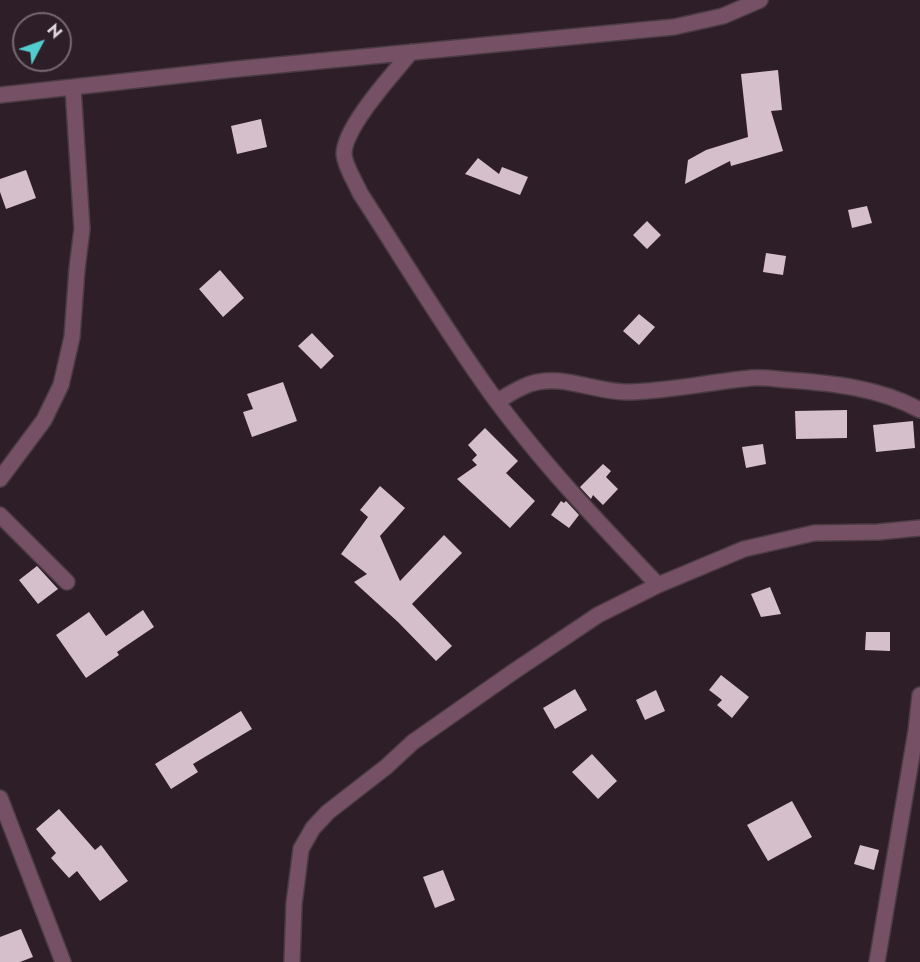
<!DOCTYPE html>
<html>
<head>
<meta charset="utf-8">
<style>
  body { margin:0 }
  #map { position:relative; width:920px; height:962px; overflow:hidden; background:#2e1e27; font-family:Jost,sans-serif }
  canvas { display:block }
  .north { position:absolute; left:12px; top:12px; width:60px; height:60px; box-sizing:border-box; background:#2e1e27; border:2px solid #76686f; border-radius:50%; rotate:49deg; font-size:16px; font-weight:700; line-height:24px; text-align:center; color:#e2d7dc }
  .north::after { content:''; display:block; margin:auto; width:21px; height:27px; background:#52cdce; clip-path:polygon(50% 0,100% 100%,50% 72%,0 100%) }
</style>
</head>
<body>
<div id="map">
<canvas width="920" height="962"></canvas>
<div class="north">N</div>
</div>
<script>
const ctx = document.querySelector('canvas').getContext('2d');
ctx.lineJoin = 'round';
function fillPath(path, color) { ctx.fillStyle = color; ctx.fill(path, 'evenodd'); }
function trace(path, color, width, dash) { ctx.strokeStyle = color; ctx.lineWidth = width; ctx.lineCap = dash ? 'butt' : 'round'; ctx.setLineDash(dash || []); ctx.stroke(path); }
const building = new Path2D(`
  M778 70 782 110 771 111 783 151 731 166 730 161 685 184 688 160 706 150 748 137 741 74Z
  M261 119 267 147 237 154 231 126Z
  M478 158 499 174 502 167 528 177 520 195 465 174Z
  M26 170 36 198 6 209 0 192V179Z
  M867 206 872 223 852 228 848 210Z
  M647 221 661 235 647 249 633 235Z
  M766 253 786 256 783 275 763 272Z
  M220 270 244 298 223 317 199 289Z
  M639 314 655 327 639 345 623 331Z
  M312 333 334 356 321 369 298 346Z
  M283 382 297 421 252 437 243 412 253 409 247 394Z
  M847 410V438L796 439 795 411Z
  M913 421 915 448 876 452 873 425Z
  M485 428 518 461 506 473 535 501 510 528 457 479 477 465 472 460 477 455 468 445Z
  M763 444 766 464 746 468 742 447Z
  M603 464 611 471 606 477 618 489 603 505 593 495 591 499 580 487Z
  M380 486 405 508 380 536 400 581 444 535 462 553 412 604 452 646 436 661 398 622 354 582 367 574 341 554 368 517 360 510Z
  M561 501 564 503 566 501 579 515 569 528 551 515Z
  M37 566 58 589 38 604 19 580Z
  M770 587 781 614 761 617 751 594Z
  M143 610 154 627 117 652 119 655 86 678 56 635 89 612 106 636Z
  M866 632H890V651L865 650Z
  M721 675 749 697 732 718 717 705 722 700 709 690Z
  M575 689 587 710 555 729 543 708Z
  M656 690 665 711 645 720 636 700Z
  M241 711 252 729 193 764 198 772 171 789 155 764Z
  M592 754 617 781 598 799 572 772Z
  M792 801 812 837 768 861 747 825Z
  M59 809 95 850 101 845 128 881 100 901 77 871 69 878 51 858 56 853 36 829Z
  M860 845 879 850 874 870 854 864Z
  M443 870 455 900 435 908 423 877Z
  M21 929 33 957 20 962H0V937Z`);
const street = new Path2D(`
  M411 52C393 74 344 127 344 154 345 167 355 181 360 193 403 259 444 328 490 392 540 461 599 523 658 585
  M0 95 237 69 674 27 723 16 760 0
  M498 401C508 395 518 388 530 384 562 373 596 393 629 392 670 391 710 382 751 378 763 377 776 379 788 380 832 383 880 388 920 410
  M0 479 44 420 61 385 72 337 77 269 82 229 73 87
  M0 515 67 582
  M0 798 63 962
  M292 962 294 904 301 849 313 828 328 812 386 767 413 742 513 672 598 615 658 585 744 549 814 533 878 532 920 528
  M877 962 916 731 920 695`);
fillPath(building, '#d4bfca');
trace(street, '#4b3c44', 18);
trace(street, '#765064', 15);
</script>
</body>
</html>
